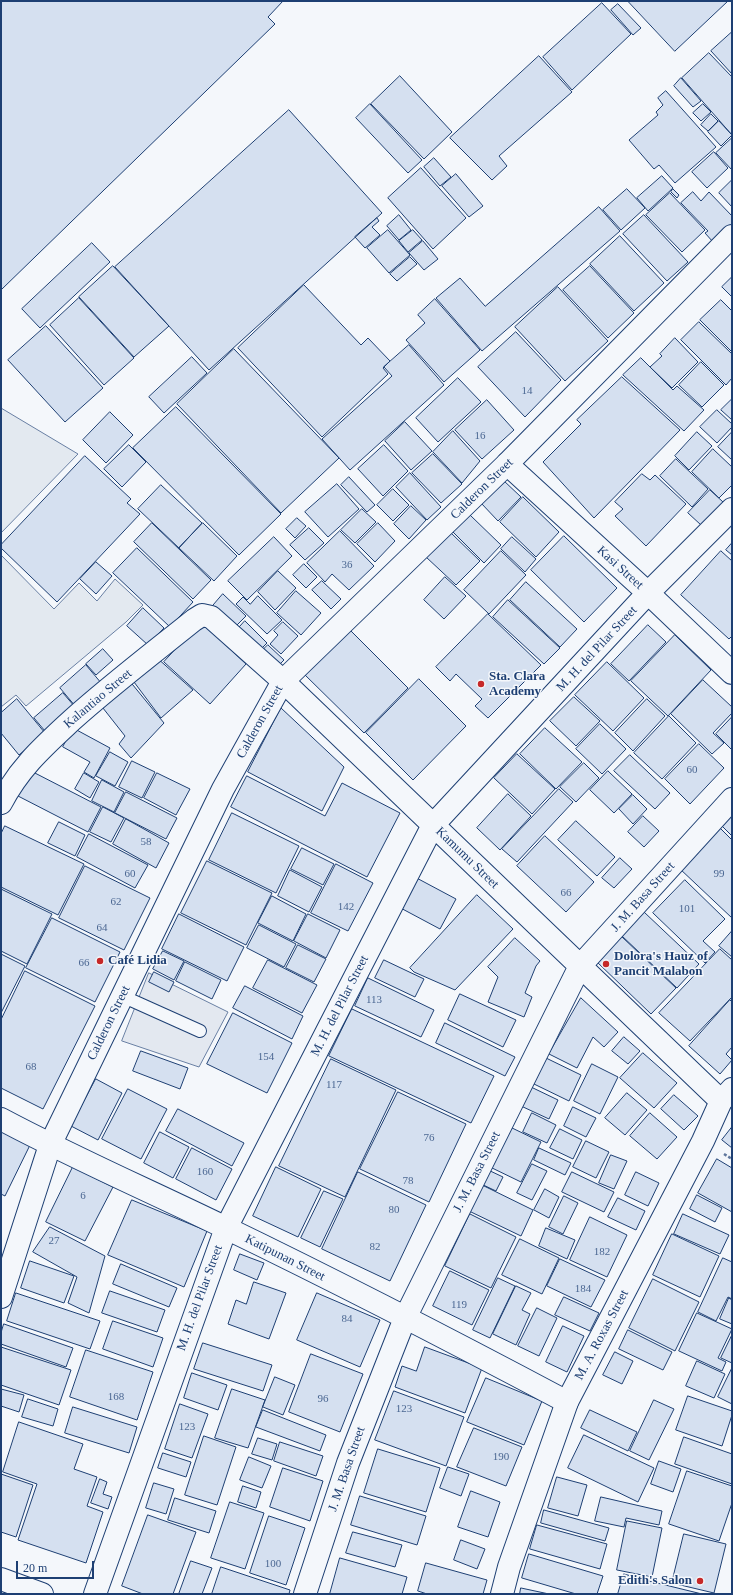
<!DOCTYPE html>
<html>
<head>
<meta charset="utf-8">
<style>
  body { margin:0 }
  #map { position:relative; width:733px; height:1595px; overflow:hidden; background:#f4f7fb; font-family:Georgia,serif }
  canvas { display:block }
  .frame { position:absolute; inset:0; border:2px solid #1d3f73; pointer-events:none }
  .scale { position:absolute; left:16px; top:1561px; width:78px; height:18px; box-sizing:border-box; border:2px solid #1d3f73; border-top:0; padding-left:5px; font-size:12px; line-height:14px; white-space:nowrap; color:#1d3f73; -webkit-text-stroke:3px #f4f7fb; paint-order:stroke }
</style>
</head>
<body>
<div id="map">
<canvas width="733" height="1595"></canvas>
<div class="frame"></div>
<div class="scale">20 m</div>
</div>
<script>
const ctx = document.querySelector('canvas').getContext('2d');
ctx.lineJoin = 'round';
function fillPath(path, color) { ctx.fillStyle = color; ctx.fill(path, 'evenodd'); }
function trace(path, color, width, dash) { ctx.strokeStyle = color; ctx.lineWidth = width; ctx.lineCap = dash ? 'butt' : 'round'; ctx.setLineDash(dash || []); ctx.stroke(path); }
function write(font, color, halo, rows, align = 'center') {
  ctx.font = font + ' Georgia,serif'; ctx.lineWidth = 3; ctx.setLineDash([]); ctx.textBaseline = 'middle'; ctx.strokeStyle = halo; ctx.fillStyle = color; for (const [text, x, y, turn = 0] of rows) {
    ctx.save(); ctx.translate(x, y); ctx.rotate((+turn || 0) * Math.PI / 180); ctx.textAlign = isNaN(turn) ? turn : align; if (halo) ctx.strokeText(text, 0, 0); ctx.fillText(text, 0, 0); ctx.restore();
  }
}
const green = new Path2D(`
  M1 408 78 454 1 533Z
  M1 555 54 609 79 583 97 601 115 579 143 605 126 622 26 706 16 695 1 707Z`);
const parking = new Path2D(`
  M149 973 228 1012 199 1067 122 1041Z`);
const building = new Path2D(`
  M1 1H283L268 17 275 24 1 290Z
  M628 1H728L675 51Z
  M602 3 631 34 572 90 543 57Z
  M618 4 641 28 633 35 611 10Z
  M732 32V74L711 51Z
  M709 53 732 77V135L682 78Z
  M539 56 572 92 499 156 507 166 492 180 450 138Z
  M400 76 452 132 424 159 371 104Z
  M681 78 701 101 693 107 674 86Z
  M666 91 716 147 675 183 659 165 654 169 629 140 658 115 656 112 663 105 658 98Z
  M370 104 422 160 408 173 356 118Z
  M703 104 711 112 701 121 693 113Z
  M289 110 382 213 209 370 115 267Z
  M711 114 718 121 708 131 701 125Z
  M719 121 732 135 721 146 708 132Z
  M732 138V170L716 153Z
  M714 152 728 168 707 188 692 172Z
  M434 158 451 177 440 186 424 167Z
  M421 168 466 218 433 249 388 198Z
  M456 174 483 206 469 217 442 186Z
  M662 176 673 188 648 211 637 198Z
  M732 180V207L719 193Z
  M627 189 645 208 621 230 603 210Z
  M673 189 679 195 677 198 671 192Z
  M693 192 701 201 709 192 732 216V224L713 242 705 233 708 231 681 203Z
  M670 193 705 230 682 252 646 215Z
  M599 207 620 231 482 351 436 298 460 278 485 306Z
  M399 215 411 230 399 240 387 226Z
  M644 215 688 262 667 281 623 234Z
  M377 218 379 221 372 227 380 235 365 248 355 237Z
  M388 230 410 255 389 273 367 248Z
  M413 230 422 240 408 252 399 241Z
  M620 236 664 283 634 311 590 264Z
  M423 241 438 259 424 270 409 253Z
  M92 243 110 262 40 328 22 309Z
  M410 257 417 264 397 281 390 274Z
  M113 266 169 326 134 357 79 297Z
  M590 266 634 313 608 338 563 290Z
  M732 277V297L722 287Z
  M304 285 361 345 368 338 390 361 383 368 388 374 322 437 238 348Z
  M558 287 608 341 565 381 515 327Z
  M79 298 134 358 104 385 50 325Z
  M435 299 480 350 444 382 406 340 425 323 418 315Z
  M721 300 732 311V352L700 320Z
  M699 322 732 354V378L726 385 681 340Z
  M46 326 103 388 65 422 8 360Z
  M516 332 561 380 525 417 478 367Z
  M675 338 698 362 672 388 650 367 662 356 660 354Z
  M409 345 444 385 350 470 322 439 392 376 384 367Z
  M234 349 339 458 281 513 177 404Z
  M192 357 207 373 164 413 149 397Z
  M641 358 673 390 677 386 704 410 684 431 623 375Z
  M701 362 724 385 702 407 679 385Z
  M622 377 680 430 594 518 543 462 581 424 577 420Z
  M458 378 481 402 438 442 416 418Z
  M732 399V420L721 410Z
  M487 400 514 430 482 459 455 430Z
  M176 407 281 514 239 555 133 448Z
  M717 410 732 424V427L717 443 700 427Z
  M110 412 133 435 106 463 83 440Z
  M405 422 432 451 411 470 385 441Z
  M453 431 480 461 462 483 433 452Z
  M697 432 712 446 689 470 675 456Z
  M732 432V460L718 447Z
  M129 445 146 462 122 487 104 469Z
  M384 445 408 471 383 496 358 469Z
  M713 449 732 467V485L719 498 692 472Z
  M433 454 462 484 441 503 412 473Z
  M85 456 131 499 127 503 140 514 57 602 1 548V545Z
  M676 459 708 489 692 507 660 476Z
  M410 473 441 507 427 520 396 487Z
  M642 474 650 480 655 475 686 504 646 546 615 516 623 509 615 502Z
  M349 477 375 505 367 512 341 485Z
  M503 480 521 497 498 521 481 503Z
  M337 484 359 509 328 537 305 512Z
  M161 485 202 523 179 548 138 509Z
  M393 489 409 505 393 521 377 505Z
  M710 490 723 502 701 525 688 513Z
  M523 497 559 532 536 557 500 522Z
  M411 506 426 520 409 539 394 524Z
  M362 509 376 522 355 543 341 530Z
  M470 515 501 545 484 563 453 532Z
  M297 518 306 526 295 538 286 529Z
  M152 523 211 580 193 599 134 542Z
  M203 523 237 556 214 581 179 548Z
  M378 523 395 541 375 562 357 544Z
  M309 528 324 543 305 560 290 545Z
  M340 531 374 566 349 590 332 574 325 582 307 563Z
  M450 532 480 561 456 585 426 557Z
  M564 536 617 588 584 622 531 570Z
  M274 537 292 556 247 600 228 581Z
  M512 537 536 559 525 572 501 549Z
  M732 543V555L726 550Z
  M137 548 193 602 170 627 113 573Z
  M501 551 526 575 489 614 464 590Z
  M721 551 732 561V636L729 639 681 595Z
  M96 562 112 576 96 594 80 579Z
  M304 564 317 577 306 588 293 575Z
  M278 571 296 588 275 610 258 592Z
  M445 577 466 596 444 619 424 600Z
  M322 581 341 599 331 609 312 590Z
  M526 582 577 629 560 647 510 600Z
  M296 591 321 613 301 635 277 613Z
  M223 594 246 616 233 629 211 608Z
  M258 596 282 620 267 634 236 604 243 597 250 604Z
  M508 600 560 648 544 664 493 617Z
  M143 608 164 628 148 645 127 626Z
  M488 614 541 665 488 718 475 706 482 699 456 674 450 681 436 667Z
  M245 621 267 643 257 653 236 631Z
  M201 622 246 664 210 704 164 662Z
  M283 622 298 636 281 654 270 644 278 635 274 631Z
  M648 625 666 642 629 681 611 664Z
  M348 628 408 688 364 733 303 673Z
  M675 635 711 670 668 716 631 681Z
  M268 645 284 660 274 670 259 654Z
  M103 649 113 660 96 675 86 664Z
  M156 657 193 690 161 718 131 678Z
  M607 662 644 698 613 731 575 695Z
  M86 665 102 684 76 707 60 688Z
  M128 679 164 723 131 758 119 744 125 736 99 703Z
  M419 679 466 726 413 780 366 733Z
  M703 680 732 707V713L713 733 724 743 712 754 671 714Z
  M63 693 75 707 45 731 34 718Z
  M574 697 600 721 576 746 550 721Z
  M17 699 45 733 19 755 1 733V713Z
  M647 699 665 716 633 751 615 733Z
  M281 708 344 767 322 811 248 772Z
  M669 716 696 743 662 779 634 753Z
  M732 717V750L716 734Z
  M600 724 626 749 602 774 576 749Z
  M73 728 110 748 94 778 84 772 90 762 63 747Z
  M545 728 582 762 556 789 520 754Z
  M699 744 724 768 690 804 665 779Z
  M110 752 128 762 115 786 96 776Z
  M517 754 555 789 532 814 494 778Z
  M630 755 670 793 655 809 614 771Z
  M132 761 155 772 142 798 119 787Z
  M584 763 599 778 576 802 560 787Z
  M31 771 101 807 88 832 18 796Z
  M608 771 632 794 614 813 590 790Z
  M84 773 99 782 90 798 75 789Z
  M157 773 190 789 176 815 144 798Z
  M247 776 325 816 342 783 400 813 367 877 231 807Z
  M102 780 124 792 114 812 92 801Z
  M559 789 573 802 517 862 502 849Z
  M126 792 177 818 166 839 115 813Z
  M508 794 531 816 500 850 477 828Z
  M633 795 647 809 633 824 619 809Z
  M103 807 124 818 111 842 90 832Z
  M732 807V836L718 822Z
  M232 813 299 846 276 893 209 860Z
  M643 816 659 831 644 847 628 832Z
  M126 819 169 843 156 868 113 844Z
  M576 821 615 857 597 876 558 840Z
  M59 822 85 835 75 856 48 843Z
  M5 826 84 864 58 915 1 887V834Z
  M718 826 732 840V918L679 868Z
  M89 834 148 865 135 888 77 857Z
  M545 836 594 882 566 912 517 866Z
  M302 848 334 864 323 885 291 869Z
  M620 858 632 869 614 888 602 878Z
  M207 861 272 893 246 945 181 913Z
  M336 864 373 883 348 931 311 913Z
  M85 866 150 898 124 950 59 918Z
  M290 870 322 887 309 912 278 896Z
  M411 875 456 899 440 929 395 905Z
  M685 880 725 919 703 941 715 952 705 963 653 913Z
  M1 889 52 914 27 964 1 951Z
  M477 895 513 929 455 990 414 972 410 968Z
  M272 896 306 914 293 941 258 923Z
  M644 912 699 964 677 988 622 936Z
  M179 914 244 947 227 981 162 949Z
  M308 914 340 930 326 958 294 941Z
  M52 918 120 952 95 1002 26 968Z
  M259 925 296 944 284 967 247 948Z
  M732 931V957L719 946Z
  M621 936 676 988 651 1014 597 962Z
  M515 938 540 961 536 966 525 993 532 997 524 1017 488 1002 498 977 488 967Z
  M298 945 326 959 314 982 286 968Z
  M720 949 732 960V997L690 1041 659 1013Z
  M163 951 184 961 174 980 153 969Z
  M1 954 25 966 1 1013Z
  M268 960 317 985 302 1013 253 988Z
  M384 960 424 979 415 997 375 978Z
  M185 962 221 980 212 999 176 981Z
  M25 971 95 1006 43 1109 1 1088V1020Z
  M154 972 174 982 169 992 149 982Z
  M368 978 434 1010 421 1037 355 1006Z
  M245 986 303 1016 292 1039 233 1008Z
  M460 994 516 1020 503 1047 448 1020Z
  M581 998 618 1032 604 1047 593 1037 577 1068 549 1054Z
  M730 1000 732 1002V1047L726 1054 732 1060 720 1074 689 1046Z
  M352 1009 494 1076 471 1123 329 1056Z
  M233 1013 292 1043 267 1093 207 1064Z
  M445 1023 515 1057 505 1076 436 1043Z
  M624 1037 640 1051 628 1064 612 1051Z
  M141 1051 188 1068 180 1089 133 1071Z
  M643 1053 677 1083 654 1108 620 1078Z
  M546 1058 581 1075 569 1101 534 1084Z
  M331 1059 396 1090 345 1197 279 1166Z
  M592 1064 618 1077 600 1114 574 1101Z
  M96 1079 122 1093 98 1140 71 1126Z
  M531 1087 558 1100 549 1119 521 1106Z
  M128 1089 167 1109 141 1159 102 1139Z
  M398 1092 466 1124 429 1202 360 1169Z
  M627 1093 647 1110 625 1135 605 1118Z
  M674 1095 698 1116 684 1130 661 1109Z
  M573 1107 596 1118 586 1137 564 1126Z
  M178 1109 244 1143 232 1166 166 1131Z
  M532 1113 556 1125 547 1143 523 1132Z
  M650 1113 677 1137 657 1159 630 1136Z
  M508 1126 541 1142 521 1182 488 1166Z
  M732 1127V1148L722 1140Z
  M1 1129 31 1143 5 1196 1 1194Z
  M560 1129 582 1140 573 1159 550 1148Z
  M160 1132 189 1147 173 1178 144 1163Z
  M586 1141 609 1152 596 1178 573 1167Z
  M192 1148 232 1169 216 1200 176 1179Z
  M539 1148 571 1163 565 1175 534 1160Z
  M611 1155 627 1161 614 1189 599 1183Z
  M717 1159 732 1168V1212L698 1193Z
  M532 1164 547 1171 532 1200 517 1193Z
  M73 1167 113 1187 85 1241 46 1222Z
  M276 1167 321 1189 298 1237 253 1216Z
  M486 1169 503 1177 496 1191 479 1183Z
  M358 1172 426 1205 390 1281 322 1249Z
  M572 1172 614 1192 604 1212 562 1192Z
  M636 1172 659 1183 648 1206 625 1195Z
  M482 1185 533 1210 521 1236 469 1211Z
  M545 1189 559 1197 549 1218 534 1210Z
  M324 1191 343 1199 320 1247 301 1238Z
  M697 1195 722 1208 715 1222 690 1209Z
  M564 1196 578 1203 563 1234 549 1227Z
  M618 1198 645 1211 636 1230 608 1217Z
  M132 1200 207 1231 184 1287 108 1255Z
  M470 1214 516 1237 491 1288 445 1266Z
  M683 1214 729 1235 720 1254 674 1234Z
  M590 1217 627 1235 607 1277 570 1260Z
  M50 1227 105 1256 89 1313 68 1303 77 1277 33 1252Z
  M546 1228 575 1240 567 1259 539 1246Z
  M672 1234 719 1256 700 1297 653 1275Z
  M520 1239 559 1258 542 1294 502 1275Z
  M240 1254 264 1263 257 1280 234 1270Z
  M723 1258 732 1262V1299L728 1297 716 1321 698 1312Z
  M560 1259 605 1280 591 1307 547 1286Z
  M30 1261 74 1276 64 1303 21 1288Z
  M121 1264 177 1288 169 1307 113 1284Z
  M450 1271 489 1290 472 1325 433 1306Z
  M498 1278 515 1286 490 1338 473 1330Z
  M653 1279 699 1302 675 1351 629 1328Z
  M254 1282 286 1293 269 1339 228 1324 236 1300 246 1304Z
  M516 1286 531 1293 522 1310 530 1314 516 1345 493 1334Z
  M110 1291 165 1310 157 1332 102 1313Z
  M16 1293 100 1321 90 1349 7 1321Z
  M317 1293 380 1320 360 1367 297 1340Z
  M564 1297 599 1313 590 1331 555 1315Z
  M729 1298 732 1300V1324L720 1319Z
  M537 1308 557 1318 539 1356 518 1346Z
  M697 1313 732 1329 718 1358 726 1362 722 1371 679 1351Z
  M113 1321 163 1338 153 1367 103 1349Z
  M4 1324 73 1348 66 1367 1 1344V1333Z
  M563 1326 584 1336 567 1372 546 1362Z
  M628 1330 672 1352 663 1370 619 1349Z
  M732 1335V1363L721 1358Z
  M203 1343 272 1365 263 1391 194 1369Z
  M1 1347 71 1370 59 1405 1 1385Z
  M425 1347 482 1368 465 1413 395 1387 402 1366 416 1371Z
  M86 1350 153 1372 137 1420 70 1397Z
  M615 1352 633 1361 622 1384 603 1375Z
  M311 1354 363 1374 340 1432 289 1412Z
  M697 1361 725 1374 714 1398 686 1386Z
  M732 1368V1404L718 1397Z
  M192 1373 227 1385 218 1410 184 1398Z
  M275 1377 295 1385 283 1415 263 1407Z
  M486 1378 542 1401 524 1445 467 1422Z
  M1 1389 24 1395 19 1412 1 1406Z
  M232 1389 265 1400 248 1448 215 1438Z
  M394 1391 464 1417 446 1466 375 1440Z
  M688 1396 732 1411V1415L722 1446 676 1430Z
  M28 1399 58 1409 53 1426 22 1417Z
  M654 1400 674 1409 649 1460 630 1451Z
  M180 1404 208 1414 192 1458 165 1449Z
  M73 1407 137 1427 129 1453 65 1433Z
  M263 1410 326 1435 320 1451 256 1427Z
  M590 1410 637 1432 628 1451 581 1428Z
  M19 1422 83 1444 74 1469 97 1477 87 1506 103 1512 86 1563 18 1540 37 1484 3 1472Z
  M474 1428 522 1447 506 1486 457 1467Z
  M584 1435 654 1468 638 1502 568 1468Z
  M204 1436 236 1447 217 1505 185 1495Z
  M684 1437 732 1454V1484L675 1464Z
  M258 1438 277 1444 272 1460 252 1454Z
  M280 1442 323 1456 316 1476 274 1461Z
  M378 1449 440 1468 426 1512 364 1493Z
  M163 1453 191 1462 186 1477 158 1468Z
  M249 1457 271 1466 262 1488 240 1480Z
  M659 1461 681 1469 673 1492 651 1484Z
  M448 1467 469 1474 461 1496 440 1488Z
  M283 1468 323 1481 310 1521 270 1507Z
  M687 1471 732 1486V1503L719 1541 669 1524Z
  M1 1474 33 1485 16 1537 1 1532Z
  M557 1477 587 1485 578 1516 548 1508Z
  M100 1479 107 1482 103 1494 112 1497 108 1509 91 1503Z
  M154 1483 174 1489 166 1514 146 1508Z
  M243 1486 261 1492 256 1508 238 1502Z
  M471 1491 500 1502 488 1537 458 1527Z
  M360 1496 426 1516 417 1545 351 1525Z
  M601 1497 662 1511 659 1525 626 1518 624 1527 595 1521Z
  M175 1498 216 1511 209 1533 168 1520Z
  M230 1502 264 1513 245 1569 211 1558Z
  M544 1510 609 1528 605 1541 541 1523Z
  M148 1515 196 1532 173 1594H143L122 1586Z
  M269 1516 305 1528 286 1585 250 1573Z
  M627 1521 662 1528 652 1577 617 1570Z
  M537 1525 607 1544 600 1569 530 1549Z
  M353 1532 402 1545 395 1567 346 1553Z
  M684 1534 726 1544 714 1593 672 1583Z
  M461 1540 485 1549 477 1569 454 1560Z
  M529 1554 603 1576 597 1594H576L522 1578Z
  M340 1558 407 1577 402 1594H330Z
  M191 1561 212 1568 202 1594H179Z
  M426 1563 487 1580 483 1594H427L418 1591Z
  M221 1567 290 1590 289 1594H212Z
  M624 1574 649 1581 702 1594H618Z
  M521 1588 549 1594H520Z`);
const path = new Path2D(`
  M724 1154 732 1159`);
const service = new Path2D(`
  M122 996 200 1031`);
const minor = new Path2D(`
  M507 464 648 593 732 673
  M1 803C20 767 43 747 72 720 111 685 153 653 194 620L202 615 211 617 283 681 721 1101
  M1 1119C74 1158 150 1191 224 1227 340 1283 454 1342 567 1402
  M95 1594 226 1228 433 825 648 593 732 509
  M305 1594 348 1463 405 1318 580 966 732 799`);
const tertiary = new Path2D(`
  M1 1297 50 1145 223 789 283 681 507 464 732 236
  M1 1579 42 1594
  M502 1594 509 1567 567 1402 703 1141 721 1101 732 1089`);
const markers = [
  [481,684,4,"#c62828"],
  [100,961,4,"#c62828"],
  [606,964,4,"#c62828"],
  [700,1581,4,"#c62828"]
];
const numberNames = [
  ["14",527,391],
  ["16",480,436],
  ["36",347,565],
  ["60",692,770],
  ["58",146,842],
  ["60",130,874],
  ["99",719,874],
  ["66",566,893],
  ["62",116,902],
  ["142",346,907],
  ["101",687,909],
  ["64",102,928],
  ["66",84,963],
  ["113",374,1000],
  ["154",266,1057],
  ["68",31,1067],
  ["117",334,1085],
  ["76",429,1138],
  ["160",205,1172],
  ["78",408,1181],
  ["6",83,1196],
  ["80",394,1210],
  ["27",54,1241],
  ["82",375,1247],
  ["182",602,1252],
  ["184",583,1289],
  ["119",459,1305],
  ["84",347,1319],
  ["168",116,1397],
  ["96",323,1399],
  ["123",404,1409],
  ["123",187,1427],
  ["190",501,1457],
  ["100",273,1564]
];
const streetNames = [
  ["Calderon Street",482,489,-44],
  ["Kasi Street",620,568,42],
  ["M. H. del Pilar Street",597,649,-47],
  ["Kalantiao Street",98,699,-40],
  ["Calderon Street",260,722,-61],
  ["Kamumu Street",467,858,44],
  ["J. M. Basa Street",643,897,-48],
  ["M. H. del Pilar Street",340,1006,-63],
  ["Calderon Street",109,1023,-64],
  ["J. M. Basa Street",477,1172,-63],
  ["Katipunan Street",285,1258,27],
  ["M. H. del Pilar Street",200,1298,-70],
  ["M. A. Roxas Street",602,1335,-62],
  ["J. M. Basa Street",347,1469,-71]
];
const poiNames = [
  ["Sta. Clara",489,677],
  ["Academy",489,692],
  ["Dolora's Hauz of",614,957],
  ["Pancit Malabon",614,972],
  ["Café Lidia",108,961],
  ["Edith's Salon",692,1581,"right"]
];
fillPath(green, '#e3e9f0');
trace(green, '#687fa3', 1);
fillPath(parking, '#e3e8f0');
trace(parking, '#687fa3', 1);
fillPath(building, '#d5e0f0');
trace(building, '#1d3f73', 1);
trace(service, '#1d3f73', 14);
trace(minor, '#1d3f73', 24);
trace(tertiary, '#1d3f73', 24);
trace(path, '#5e769c', 2.5, [3, 2]);
trace(service, '#f4f7fb', 12);
trace(minor, '#f4f7fb', 22);
trace(tertiary, '#f4f7fb', 22);
for (const [x, y, r, color] of markers) { const dot = new Path2D(); dot.arc(x, y, r, 0, 2 * Math.PI); ctx.fillStyle = color; ctx.fill(dot); trace(dot, '#f4f7fb', 1.5); }
write('11px', '#4b6792', null, numberNames);
write('13px', '#1d3f73', '#f4f7fb', streetNames);
write('bold 13px', '#1d3f73', '#f4f7fb', poiNames, 'left');
</script>
</body>
</html>
